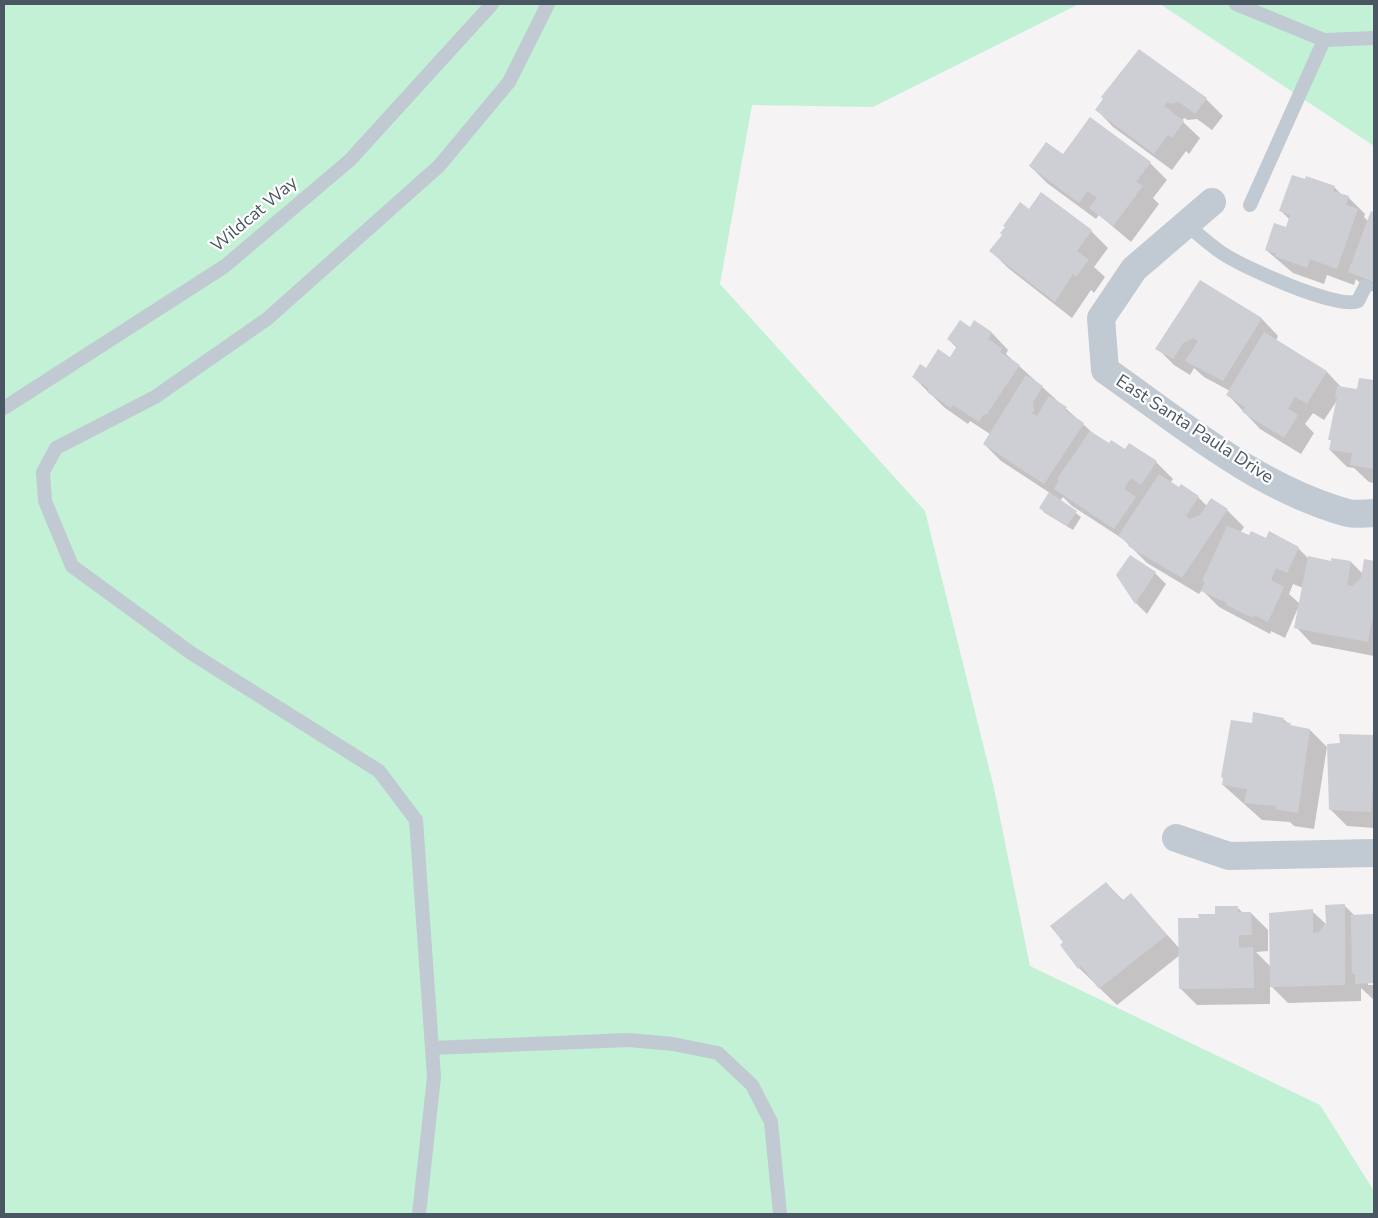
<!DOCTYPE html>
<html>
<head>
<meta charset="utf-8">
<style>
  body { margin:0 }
  #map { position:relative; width:1378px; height:1218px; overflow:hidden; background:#f5f3f3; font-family:"Nunito Sans",sans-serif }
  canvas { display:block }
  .frame { position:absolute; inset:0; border:5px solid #4a5661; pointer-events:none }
</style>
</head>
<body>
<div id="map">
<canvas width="1378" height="1218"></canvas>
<div class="frame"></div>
</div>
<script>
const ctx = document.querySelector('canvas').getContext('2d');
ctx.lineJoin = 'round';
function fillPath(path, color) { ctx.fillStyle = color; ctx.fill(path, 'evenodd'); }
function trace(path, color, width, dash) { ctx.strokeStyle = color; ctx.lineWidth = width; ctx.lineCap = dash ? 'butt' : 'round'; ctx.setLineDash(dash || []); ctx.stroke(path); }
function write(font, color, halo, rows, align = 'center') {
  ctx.font = font + ' "Nunito Sans",sans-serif'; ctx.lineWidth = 4.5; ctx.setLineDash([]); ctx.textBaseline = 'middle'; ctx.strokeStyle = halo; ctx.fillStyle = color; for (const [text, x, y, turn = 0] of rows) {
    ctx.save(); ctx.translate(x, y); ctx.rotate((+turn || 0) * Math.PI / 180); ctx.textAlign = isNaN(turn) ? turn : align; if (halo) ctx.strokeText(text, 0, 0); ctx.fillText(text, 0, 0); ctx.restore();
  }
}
const green = new Path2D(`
  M4 4H1079L873 107 752 105 720 284 925 511 994 788 1030 966 1320 1105 1374 1191V1214H4Z
  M1160 4H1374V146Z`);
const shadow = new Path2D(`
  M1206 99 1223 116 1212 130 1197 119 1188 120 1184 118 1182 121 1200 138 1189 154 1186 151 1172 170 1113 127 1097 110 1105 100Z
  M1063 156 1150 163 1167 180 1153 198 1159 204 1131 242 1099 215 1096 219 1047 183 1030 166Z
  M1334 187 1342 195 1348 197 1365 214 1364 217 1368 221 1372 213 1374 214V292L1366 289 1356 279 1354 285 1327 275 1324 284 1293 273 1266 250 1287 229 1290 220 1280 210Z
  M1042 194 1091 231 1108 248 1094 267 1105 277 1094 293 1091 290 1072 318 1008 268 991 251 1029 211Z
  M1201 281 1262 319 1278 336 1276 341 1327 372 1342 388 1358 390 1360 380 1374 382V483L1369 482 1354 468 1347 467 1330 450 1332 442 1330 439 1338 399 1324 420 1313 413 1305 424 1314 433 1301 454 1260 429 1228 395 1230 391 1204 377 1194 368 1190 375 1174 365 1157 348Z
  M974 322 992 333 1008 350 1006 354 1017 364 1095 435 1109 445 1125 451 1129 445 1156 462 1173 479 1170 483 1198 497 1207 506 1227 510 1244 527 1240 533 1298 548 1308 558 1332 562H1351L1363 574 1365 561 1374 562V656L1312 644 1296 627 1298 608 1285 638 1271 631 1270 634 1219 607 1202 590 1199 594 1147 563 1123 539 1072 506 1063 497 1060 501 1081 517 1073 530 1045 513 1040 508 1050 493 1001 461 984 444 990 434 970 421 968 424 945 408 913 377 950 359 957 348 948 339 970 328ZM1293 584 1303 588 1300 604 1289 594Z
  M1130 557 1155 573 1166 584 1147 614 1136 603 1118 575Z
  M1283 719 1293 727 1310 730 1327 747 1314 829 1294 826 1290 822 1262 820 1223 785 1253 725Z
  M1341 736H1374V828L1347 826 1330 809 1341 744Z
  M1106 883 1124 901 1131 895 1180 949 1200 919 1237 907 1243 913H1251L1268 930V951L1256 952 1271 967 1312 911 1327 925 1344 905 1355 916 1374 914V982H1368V985H1374V1000L1361 988V1001L1288 1003 1270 985V1004L1197 1005 1180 988V955L1117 1005 1079 968Z`);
const building = new Path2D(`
  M1139 49 1207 98 1195 114 1179 102 1170 104 1167 102 1164 106 1184 121 1172 138 1168 135 1154 154 1095 110 1103 99 1101 97Z
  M1090 117 1151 162 1136 182 1143 186 1113 226 1089 208 1097 198 1088 191 1079 203 1029 166 1046 142 1063 154Z
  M1292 175 1305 179 1306 176 1335 186 1333 191 1349 196 1346 205 1358 209 1337 269 1310 259 1307 268 1275 256 1276 254 1265 250 1274 223 1286 227 1290 215 1279 211Z
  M1041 192 1092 230 1077 251 1089 260 1076 277 1073 274 1055 302 989 251 1002 235 1000 233 1005 227 1003 226 1020 202 1029 209Z
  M1371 211 1374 212V282L1348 272Z
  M1200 280 1262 318 1223 381 1185 361 1198 341 1193 338 1183 343 1173 359 1155 349Z
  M960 320 970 327 974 320 992 332 988 339 1002 348 1000 352 1020 365 986 415 984 414 979 422 953 405 951 408 927 392 929 389 912 377 920 364 926 368 938 349 950 357 957 346 947 339Z
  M1264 332 1327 371 1307 404 1295 397 1288 409 1298 415 1284 438 1242 412 1245 407 1226 395Z
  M1026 375 1043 386 1033 402 1034 410 1032 413 1037 416 1049 396 1067 407 1065 410 1084 423 1044 484 983 444Z
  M1359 378 1374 380V469L1350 465 1352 453 1329 450 1331 440H1328L1337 397H1335L1337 386 1357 389Z
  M1090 431 1109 443 1111 440 1125 449 1129 443 1157 461 1141 485 1131 478 1124 489 1136 497 1114 529 1054 489 1059 480 1057 479Z
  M1159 474 1179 487 1181 484 1199 496 1186 516 1190 519 1200 515 1211 498 1228 509 1182 578 1128 546 1130 544 1118 536Z
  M1049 492 1077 511 1067 526 1039 508Z
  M1227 526 1249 535 1251 531 1266 538 1269 531 1299 547 1287 573 1276 568 1271 580 1284 587 1268 622 1254 615 1253 618 1226 605 1227 603 1201 591 1205 582 1202 581Z
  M1130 555 1156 572 1135 604 1116 575Z
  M1308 556 1331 561V558L1351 561 1347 585 1353 586 1361 578 1364 559 1374 561V610L1368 642 1294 628Z
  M1253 712 1284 718 1283 722 1291 723 1290 725 1310 729 1298 813 1275 809 1276 806 1244 803 1247 789 1222 785 1223 778 1221 777 1231 720 1252 723Z
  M1339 734 1374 735V790L1372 791 1371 812 1329 810 1327 744 1340 743Z
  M1106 882 1122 901 1131 893 1167 935 1099 989 1081 966 1078 969 1060 945 1063 942 1050 926Z
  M1345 904V985L1270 987 1269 913 1313 909V933L1319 932 1326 923 1325 905Z
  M1215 906H1238V912H1251L1252 935H1239V948L1253 947 1254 988 1179 989 1178 918H1199L1198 914H1215Z
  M1374 914V983L1355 984V974H1352L1351 915Z`);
const lane = new Path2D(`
  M1236 4 1324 40 1374 38
  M1250 205 1324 40
  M1186 224C1198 234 1210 245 1222 253 1242 267 1338 310 1358 301L1365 287
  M4 408 225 266 350 160 492 4
  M432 1048 629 1040 673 1044 718 1053 752 1085 771 1122 780 1214
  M419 1214 434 1077 416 820 379 771 191 653 72 566 45 501 43 472 56 448 155 397 267 319 439 166 509 82 548 4`);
const street = new Path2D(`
  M1212 202 1134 269 1101 318 1105 370C1181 423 1257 488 1348 513 1356 515 1366 513 1374 513
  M1176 838 1229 856 1374 853`);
const streetNames = [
  ["Wildcat Way",255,215,-40],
  ["East Santa Paula Drive",1194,430,33]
];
fillPath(green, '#c3f1d5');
fillPath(shadow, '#0003');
fillPath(building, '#cdcfd5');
trace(lane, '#c1cad2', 14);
trace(street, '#c1cad2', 28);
write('18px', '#4a5661', '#fff', streetNames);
</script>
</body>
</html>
